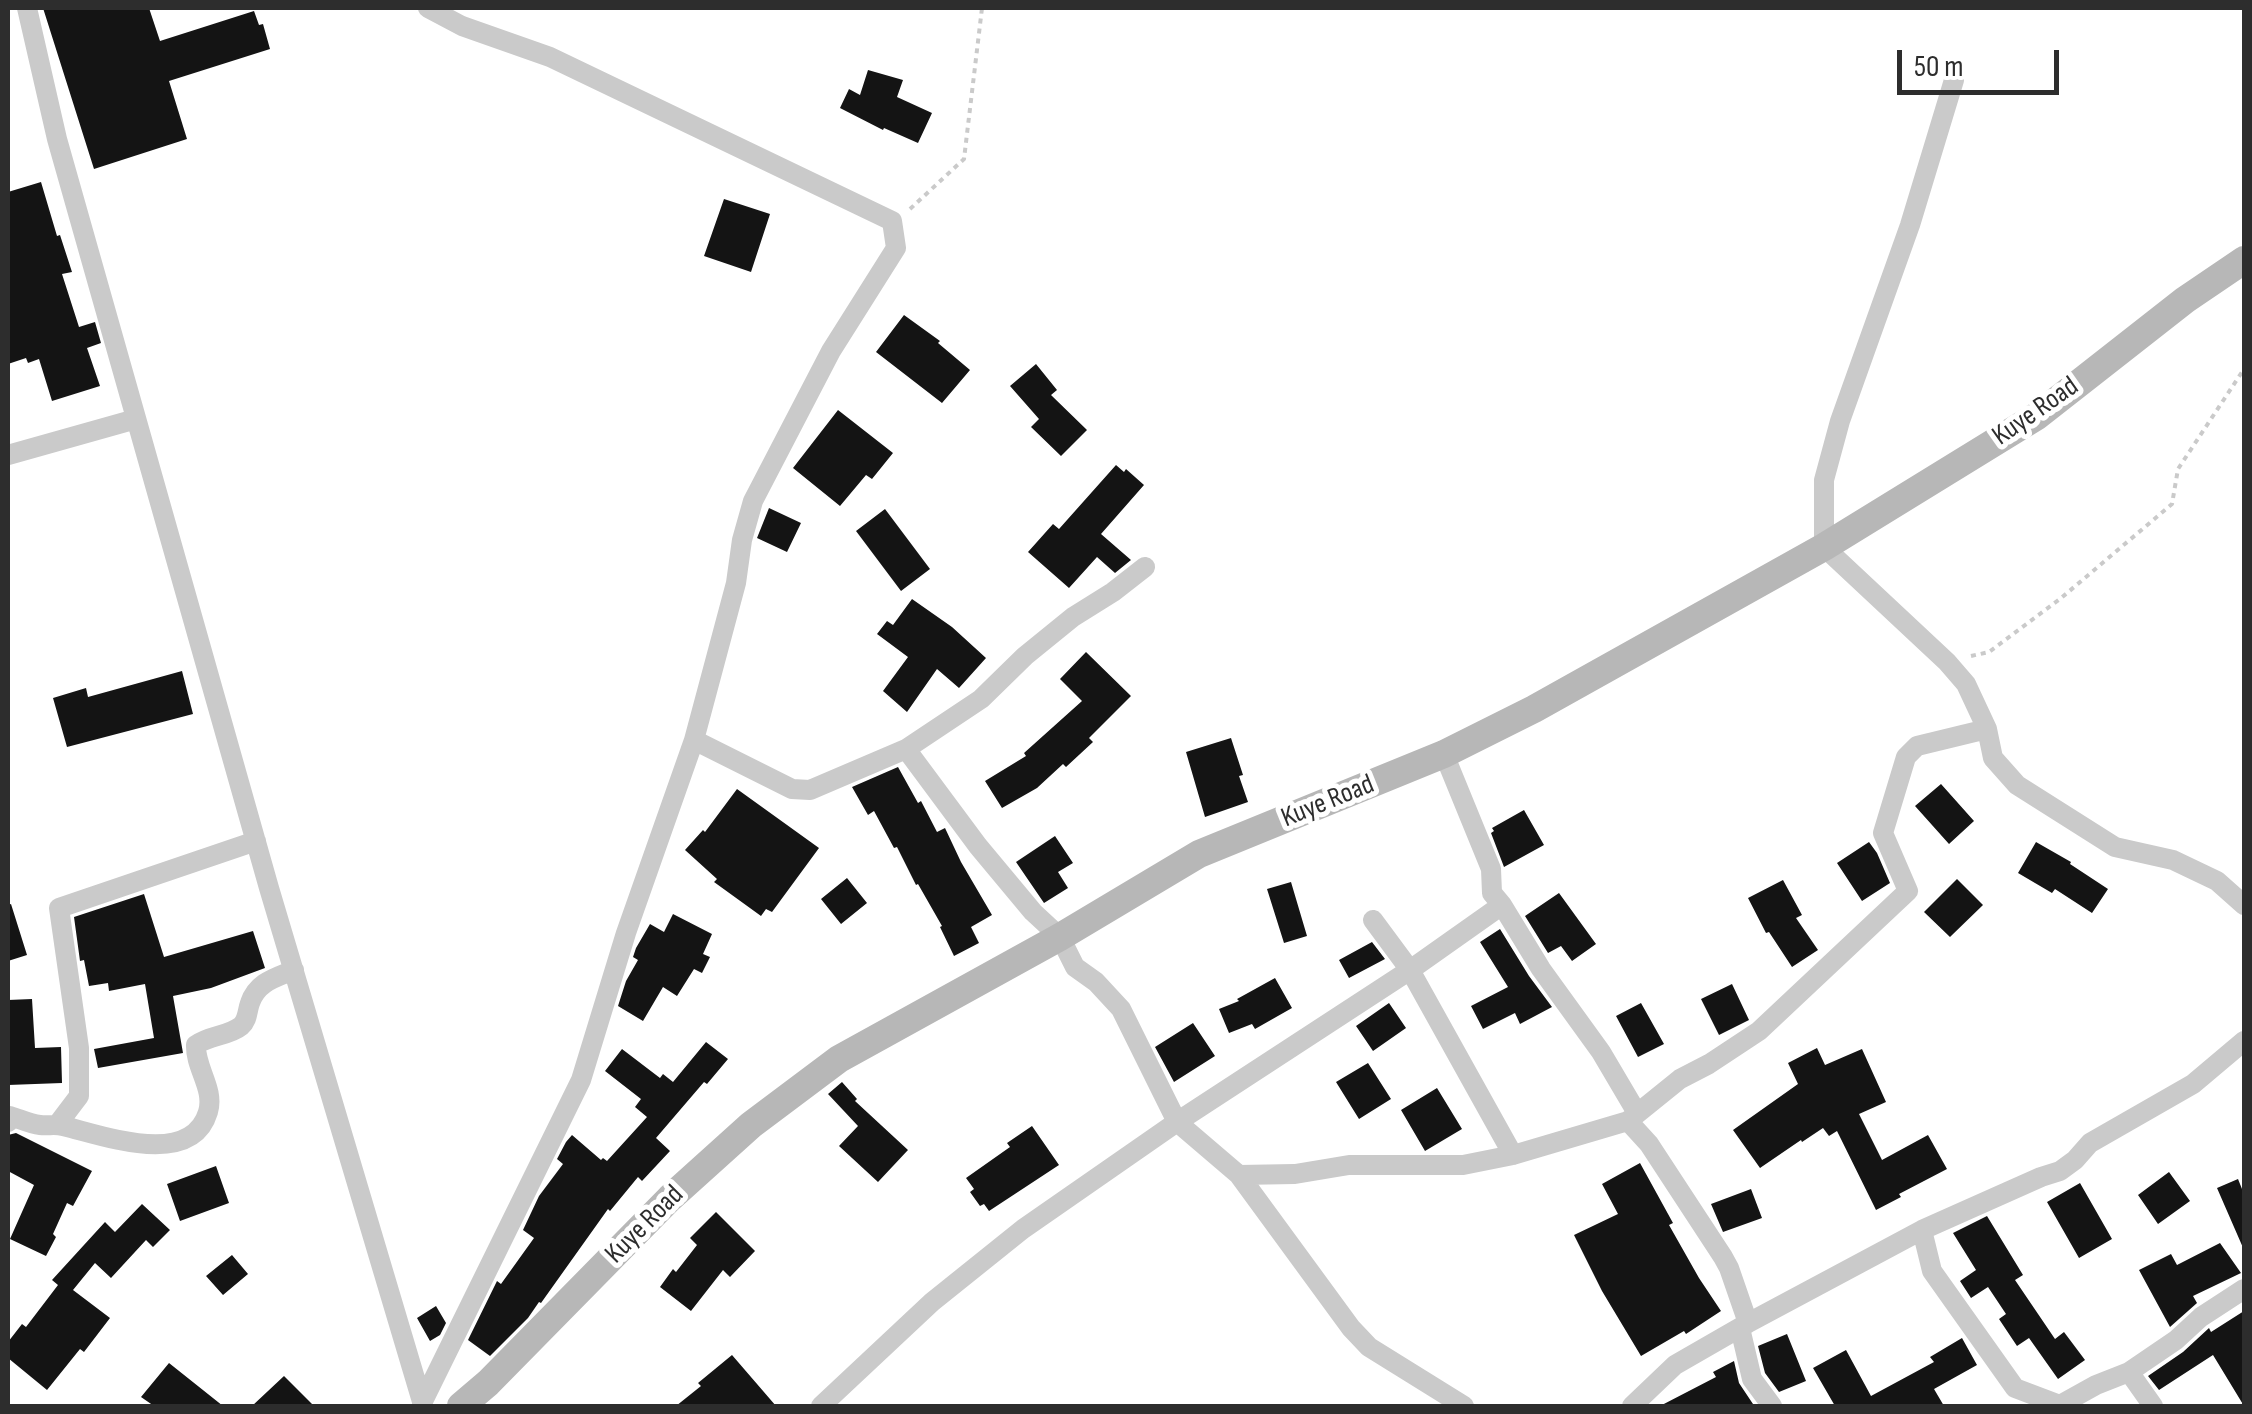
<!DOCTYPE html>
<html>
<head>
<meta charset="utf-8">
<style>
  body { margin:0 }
  #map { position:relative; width:2252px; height:1414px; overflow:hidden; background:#fff; font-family:"Sofia Sans Condensed",sans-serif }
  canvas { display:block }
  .frame { position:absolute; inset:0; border:10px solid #2d2d2d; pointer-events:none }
  .scale { position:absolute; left:1897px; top:50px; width:162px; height:45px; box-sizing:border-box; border:5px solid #2d2d2d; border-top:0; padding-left:12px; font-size:30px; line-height:35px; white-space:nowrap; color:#2d2d2d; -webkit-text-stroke:8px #fff; paint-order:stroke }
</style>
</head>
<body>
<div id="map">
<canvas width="2252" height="1414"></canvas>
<div class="frame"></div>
<div class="scale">50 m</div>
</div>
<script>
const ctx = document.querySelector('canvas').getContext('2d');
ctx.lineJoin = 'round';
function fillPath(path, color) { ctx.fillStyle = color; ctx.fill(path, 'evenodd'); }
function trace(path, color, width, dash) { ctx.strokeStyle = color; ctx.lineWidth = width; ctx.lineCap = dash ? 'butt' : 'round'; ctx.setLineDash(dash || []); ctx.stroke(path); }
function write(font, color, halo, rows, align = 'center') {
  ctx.font = font + ' "Sofia Sans Condensed",sans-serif'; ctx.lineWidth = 10; ctx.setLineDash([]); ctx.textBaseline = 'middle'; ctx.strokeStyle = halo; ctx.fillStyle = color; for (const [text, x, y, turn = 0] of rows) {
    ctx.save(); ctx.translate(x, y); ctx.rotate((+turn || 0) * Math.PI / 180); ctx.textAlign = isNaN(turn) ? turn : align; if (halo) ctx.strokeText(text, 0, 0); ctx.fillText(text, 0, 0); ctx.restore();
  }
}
const building = new Path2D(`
  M43 8H149L160 41 254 11 259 25 263 24 270 49 169 81 187 139 94 169Z
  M868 70 903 80 897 97 932 113 918 143 884 128 883 130 840 108 849 89 860 95Z
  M41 182 57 236 60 235 72 272 62 274 79 327 95 322 101 343 87 348 100 386 52 401 39 359 28 363 26 358 8 364V192Z
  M724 199 770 214 751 272 704 256Z
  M904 315 940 341 938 343 970 370 942 403 876 352Z
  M1036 364 1057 390 1051 395 1087 430 1061 456 1031 427 1039 419 1010 386Z
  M838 410 893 453 872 479 866 475 840 506 793 468Z
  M1116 465 1124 472 1126 469 1144 485 1101 534 1131 560 1115 573 1097 557 1069 588 1028 552 1053 524 1059 529Z
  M769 508 801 523 787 552 757 538Z
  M885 509 930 569 901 591 856 531Z
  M912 599 952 627 986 658 959 688 937 669 907 712 883 691 908 657 877 634 887 621 893 625Z
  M1086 652 1131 696 1089 738 1093 742 1066 767 1063 764 1037 788 1002 808 985 781 1026 756 1024 753 1082 701 1060 679Z
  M182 671 193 714 67 747 53 698 86 688 88 697Z
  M1231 738 1243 775 1239 776 1248 802 1205 817 1186 752Z
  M898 767 918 803 921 801 937 832 945 828 961 862 992 915 971 927 979 943 954 956 940 927 942 926 918 884 916 885 897 847 894 848 874 811 868 815 852 787Z
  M1941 784 1974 821 1949 844 1915 806Z
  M737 789 819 848 772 912 766 909 761 916 714 882 717 879 685 850 703 830 705 832Z
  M1524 810 1544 845 1504 867 1491 833 1494 831 1492 828Z
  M1055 836 1073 863 1058 872 1068 888 1044 903 1016 862Z
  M1869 842 1877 853 1890 883 1862 901 1837 863Z
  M2036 842 2071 862 2070 864 2108 889 2092 913 2055 889 2052 893 2018 873Z
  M847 878 867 903 841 924 821 899Z
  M1957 879 1983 905 1950 937 1924 912Z
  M1783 880 1802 915 1796 918 1818 950 1792 967 1769 932 1766 933 1748 898Z
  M1291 882 1307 936 1284 943 1267 889Z
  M1559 893 1596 944 1572 961 1561 946 1548 953 1525 916Z
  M144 894 164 957 253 931 265 968 211 988 173 996 183 1053 98 1068 94 1049 154 1038 145 984 109 991 108 983 89 986 84 960 80 961 74 917Z
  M11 904 27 955 8 961V905Z
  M673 914 712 934 703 954 710 957 702 973 694 969 677 996 663 987 643 1021 618 1006 626 981 638 960 633 957 636 948 650 924 664 932Z
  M1500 929 1529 976 1552 1007 1520 1024 1515 1013 1483 1029 1471 1006 1508 987 1480 942Z
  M1372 942 1385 959 1349 978 1339 960Z
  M1275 978 1292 1008 1255 1029 1252 1024 1229 1033 1219 1009 1239 1001 1237 999Z
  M1732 984 1749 1020 1719 1035 1701 999Z
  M32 999 35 1048 61 1047 62 1083 8 1085V1000Z
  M1389 1003 1406 1028 1373 1051 1356 1026Z
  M1641 1003 1664 1044 1638 1057 1616 1016Z
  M1193 1023 1215 1056 1174 1082 1155 1047Z
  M706 1042 728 1059 707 1084 704 1082 656 1138 670 1151 642 1181 638 1177 610 1211 608 1209 541 1303 539 1302 528 1318 490 1356 468 1340 497 1281 501 1284 534 1238 523 1230 539 1196 563 1164 557 1159 566 1142 572 1135 601 1160 603 1158 607 1161 647 1117 635 1107 641 1099 605 1071 622 1049 660 1078 663 1074 673 1082Z
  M1817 1048 1825 1065 1862 1049 1886 1102 1859 1114 1882 1160 1928 1135 1947 1169 1899 1194 1901 1197 1876 1210 1837 1131 1829 1136 1823 1128 1802 1142 1801 1140 1760 1168 1733 1130 1798 1084 1788 1063Z
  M1368 1063 1391 1099 1359 1119 1336 1082Z
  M842 1082 857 1099 855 1101 908 1150 878 1182 839 1146 858 1126 828 1094Z
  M1437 1088 1462 1129 1425 1151 1401 1110Z
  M1032 1126 1059 1165 989 1211 984 1204 980 1206 970 1192 974 1189 966 1178 1010 1147 1007 1143Z
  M16 1133 92 1171 73 1206 67 1203 53 1234 56 1237 46 1256 10 1239 34 1185 8 1171V1135Z
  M1640 1163 1673 1223 1669 1225 1699 1278 1721 1311 1686 1334 1684 1331 1641 1356 1602 1291 1574 1235 1618 1214 1602 1184Z
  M216 1166 229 1203 180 1221 167 1184Z
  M2169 1172 2190 1201 2158 1224 2138 1195Z
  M2238 1179 2244 1194V1250L2217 1188Z
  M2080 1183 2112 1239 2079 1258 2047 1202Z
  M1751 1189 1762 1218 1723 1232 1711 1204Z
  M142 1204 170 1230 153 1247 146 1240 111 1278 95 1263 73 1290 110 1318 84 1352 80 1349 47 1390 8 1358V1342L22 1324 26 1327 58 1285 52 1280 105 1222 115 1232Z
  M716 1212 755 1251 730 1277 723 1270 691 1311 660 1287 673 1269 676 1272 697 1245 690 1238Z
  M1987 1216 2023 1275 2015 1280 2055 1339 2064 1332 2085 1360 2058 1379 2029 1338 2017 1346 1999 1319 2006 1314 1988 1287 1971 1298 1960 1281 1976 1270 1953 1233Z
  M2220 1243 2241 1273 2193 1296 2197 1303 2170 1327 2139 1270 2171 1254 2177 1265Z
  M232 1255 248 1274 223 1295 206 1276Z
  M436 1306 446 1323 440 1335 430 1341 417 1318Z
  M2244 1311V1406L2213 1355 2159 1390 2148 1376 2183 1352 2209 1328 2211 1332Z
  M1787 1334 1806 1381 1779 1392 1765 1373 1758 1346Z
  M1962 1338 1977 1365 1934 1389 1944 1406H1835L1813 1368 1846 1350 1871 1396 1934 1362 1930 1357Z
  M732 1355 776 1406H676L701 1386 698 1383Z
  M1734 1361 1739 1383 1753 1404 1749 1406H1660L1716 1377 1713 1372Z
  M169 1363 223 1406H154L141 1397Z
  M284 1376 314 1406H252Z`);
const path = new Path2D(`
  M910 209 964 159 982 8
  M1971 656 1989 652 2060 599 2172 504 2178 469 2244 369`);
const street = new Path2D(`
  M27 8 57 139 269 888 423 1405
  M1954 80 1910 225 1840 421 1824 480V547L1947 662 1966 684 1987 729 1993 758 2017 785 2115 847 2173 860 2217 881 2244 905
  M8 455 136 419
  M694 740 792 789 810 790 906 749 981 699 1025 656 1073 617 1113 592 1145 567
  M906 749 978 846 1033 912 1060 937 1075 967 1096 982 1121 1009 1177 1122 1239 1175 1351 1328 1369 1347 1464 1406
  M1502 905 1541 969 1601 1052 1637 1113
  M1373 920 1410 970 1513 1155
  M1628 1121 1649 1144 1723 1257 1729 1268 1748 1323
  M8 1122 10 1116C20 1119 30 1124 40 1125 48 1126 55 1124 63 1126 102 1135 191 1169 208 1112 215 1089 195 1068 196 1045 209 1035 229 1036 241 1026 248 1020 247 1011 250 1003 257 982 275 978 294 970
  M57 1125 79 1096V1048L59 908 256 841
  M1239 1175 1295 1174 1349 1165H1463L1513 1155 1628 1121 1680 1079 1709 1064 1759 1031 1908 891 1883 833 1906 757 1917 746 1987 729
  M1922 1230 2041 1177 2060 1171 2075 1160 2090 1143 2193 1084 2244 1041
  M1740 1328 1752 1379 1772 1406
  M2129 1372 2153 1406
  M422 1403 581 1080 626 933 694 740 736 583 742 540 753 501 831 351 896 248 892 221 550 57 462 26 428 8
  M821 1406 932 1302 1023 1229 1177 1122 1410 970 1502 905 1492 893 1491 869 1444 754
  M1632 1406 1675 1365 1748 1323 1922 1230 1932 1271 2015 1388 2060 1405 2096 1385 2129 1372 2176 1340 2201 1317 2244 1289`);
const secondary = new Path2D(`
  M461 1406 488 1383 670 1198 751 1125 839 1059 1060 937 1199 854 1444 754 1534 709 1824 547 2037 416 2185 300 2244 260`);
const streetNames = [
  ["Kuye Road",2036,412,-35],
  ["Kuye Road",1328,802,-22],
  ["Kuye Road",645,1225,-45]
];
fillPath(building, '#141414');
trace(path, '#cacaca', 4, [5, 5]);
trace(street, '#cacaca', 20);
trace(secondary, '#b7b7b7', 28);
write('28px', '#2d2d2d', '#fff', streetNames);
</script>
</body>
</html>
